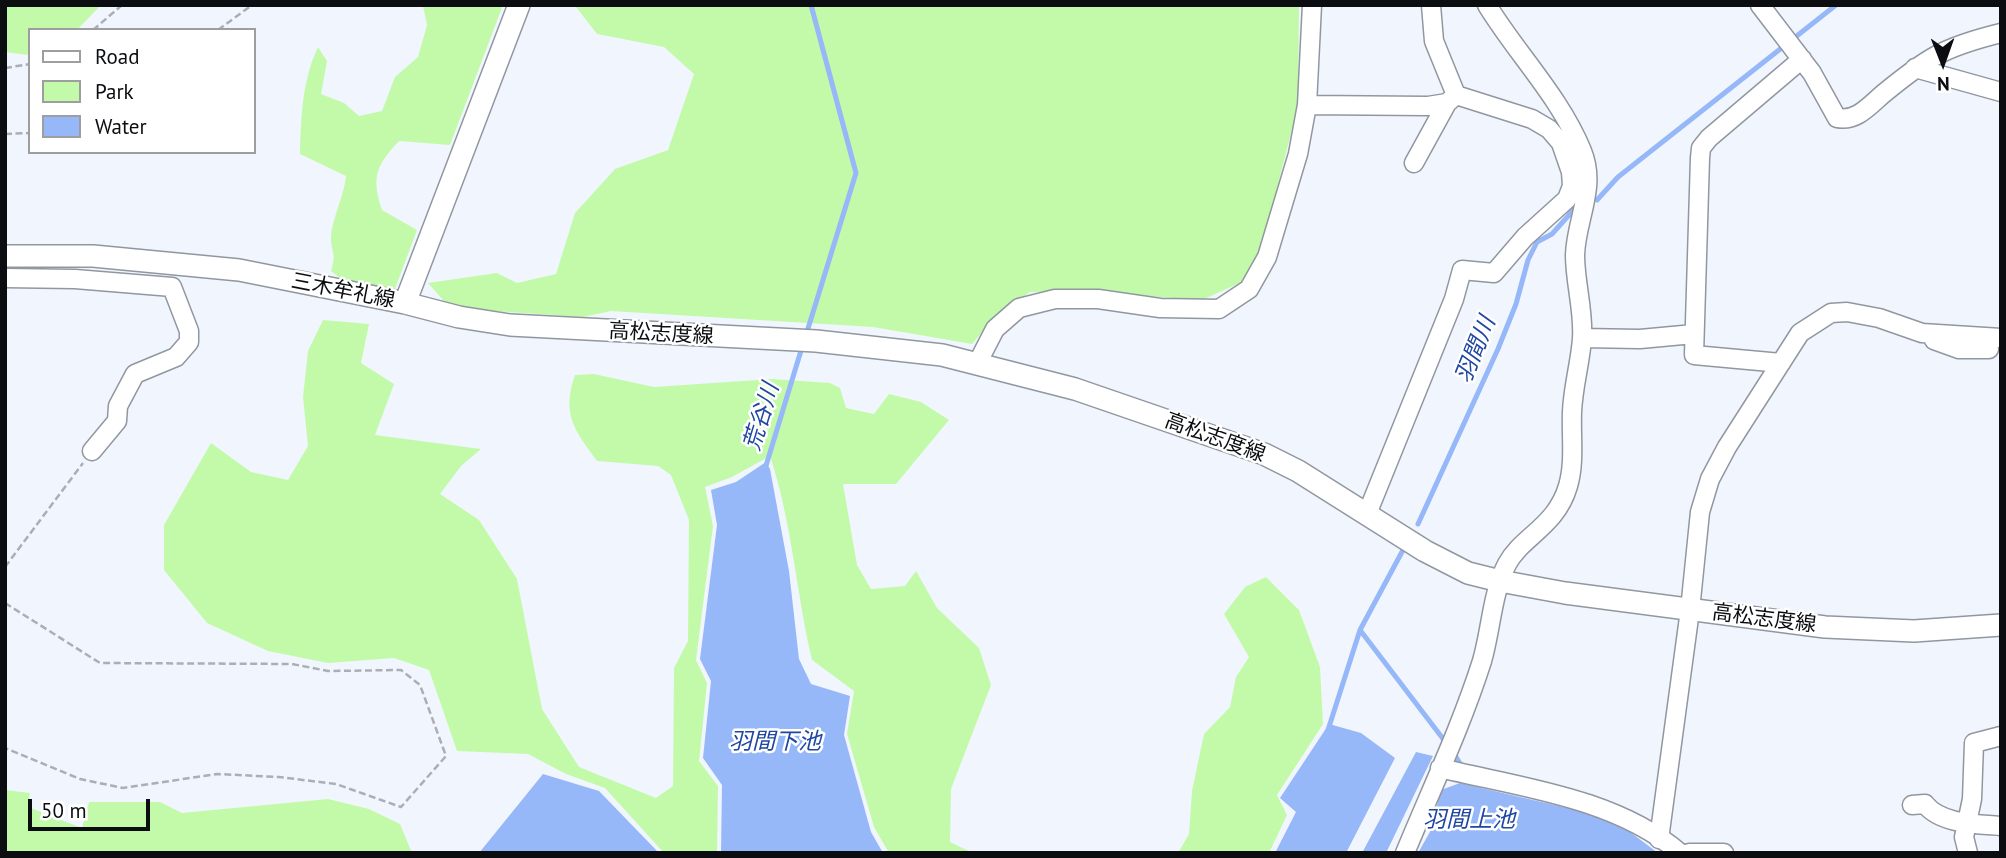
<!DOCTYPE html>
<html>
<head>
<meta charset="utf-8">
<style>
  body { margin:0 }
  #map { position:relative; width:2006px; height:858px; overflow:hidden; background:#f1f6fe; font-family:"PT Sans",sans-serif }
  canvas { display:block }
  .frame { position:absolute; inset:0; border:7px solid #0b0d10; pointer-events:none }
  .legend { position:absolute; left:28px; top:28px; width:228px; height:126px; box-sizing:border-box; background:#fff; border:2px solid #9d9e9f; margin:0; padding:9px 12px; list-style:none; font-size:21px; color:#0b0d10 }
  .legend li { display:flex; align-items:center; gap:14px; height:35px }
  .legend b { width:35px; border:2px solid #9d9e9f }
  .north { position:absolute; left:1908px; top:28px; width:70px; height:70px; -webkit-text-stroke:5px #fff; paint-order:stroke; rotate:179deg; font-size:19px; font-weight:700; line-height:28px; text-align:center; color:#0b0d10 }
  .north::after { content:''; display:block; margin:auto; width:24px; height:32px; background:#0b0d10; clip-path:polygon(50% 0,100% 100%,50% 72%,0 100%) }
  .scale { position:absolute; left:28px; top:799px; width:122px; height:32px; box-sizing:border-box; border:4px solid #0b0d10; border-top:0; padding-left:9px; font-size:21px; line-height:24px; white-space:nowrap; color:#0b0d10; -webkit-text-stroke:5px #fff; paint-order:stroke }
</style>
</head>
<body>
<div id="map">
<canvas width="2006" height="858"></canvas>
<div class="frame"></div>
<ul class="legend">
<li><b style="height:9px;background:#fff"></b>Road</li>
<li><b style="height:19px;background:#c3faa9"></b>Park</li>
<li><b style="height:19px;background:#96b7f8"></b>Water</li>
</ul>
<div class="north">N</div>
<div class="scale">50 m</div>
</div>
<script>
const ctx = document.querySelector('canvas').getContext('2d');
ctx.lineJoin = 'round';
function fillPath(path, color) { ctx.fillStyle = color; ctx.fill(path, 'evenodd'); }
function trace(path, color, width, dash) { ctx.strokeStyle = color; ctx.lineWidth = width; ctx.lineCap = dash ? 'butt' : 'round'; ctx.setLineDash(dash || []); ctx.stroke(path); }
function write(font, color, halo, rows, align = 'center') {
  ctx.font = font + ' "PT Sans","Noto Sans JP",sans-serif'; ctx.lineWidth = 5; ctx.setLineDash([]); ctx.textBaseline = 'middle'; ctx.strokeStyle = halo; ctx.fillStyle = color; for (const [text, x, y, turn = 0] of rows) {
    ctx.save(); ctx.translate(x, y); ctx.rotate((+turn || 0) * Math.PI / 180); ctx.textAlign = isNaN(turn) ? turn : align; if (halo) ctx.strokeText(text, 0, 0); ctx.fillText(text, 0, 0); ctx.restore();
  }
}
const green = new Path2D(`
  M5 5H101L77 30H30L28 55 5 52Z
  M503 5 450 145 399 141C376 166 371 177 382 210L417 230 395 289 345 282 331 271C337 252 331 253 331 238 331 222 344 196 346 176L300 154C301 117 302 81 318 47L327 61 321 94 344 103 359 116 382 111 395 77 418 57 427 25 423 6Z
  M578 5H1299L1298 106 1261 250 1242 282 1202 300 1075 291 1030 292 999 313 972 344 873 327 611 311 583 317 450 308 428 283 497 273 517 283 556 274 575 213 615 169 668 150 694 74 664 47 597 34 576 7Z
  M323 320 369 324 361 363 394 384 375 435 481 449 461 466 440 494 479 520 517 579 542 709 579 767 656 798 673 786 674 668 688 641 689 520 671 475 658 466 597 461C575 431 561 414 575 375L594 374 654 387 772 379 830 383 840 388 846 408 874 414 889 394 921 402 949 420 896 484H843L857 565 871 589 905 586 916 571 937 608 979 648 991 685 951 789 950 842 973 853H889L874 827 847 734 854 691 812 660C796 592 792 522 770 456L732 477 705 487 713 526 696 660 707 683 699 761 718 786 717 853H664L605 788 566 774 528 754 457 751 429 670 394 658 328 663 268 651 207 623 164 570V525L211 443 251 472 288 480 308 446 303 397 308 351Z
  M1266 577 1299 610 1320 667 1323 724 1277 795 1287 815 1269 853H1178L1189 834 1192 791 1204 734 1230 707 1236 677 1249 657 1224 614 1245 587Z
  M5 790 30 793 28 807 82 828 89 802H160L182 813 328 799 369 809 400 824 412 853H5Z`);
const water = new Path2D(`
  M766 462 770 469 789 571 799 659 811 684 850 696 844 735 871 832 883 853H721L722 785 703 758 711 681 700 659 717 525 711 490 736 482Z
  M1329 724 1361 733 1395 758 1346 853H1275L1296 812 1280 798Z
  M1416 752 1433 756 1386 853H1362Z
  M543 774 599 791 659 853H479Z
  M1460 783 1576 810 1622 826 1658 853H1418L1431 830 1441 790Z`);
const stream = new Path2D(`
  M1597 200 1618 177 1836 5
  M806 335 856 173 811 5
  M765 469 803 344
  M1418 524 1498 349 1516 304 1528 260 1537 242 1552 234 1569 215 1578 199
  M1360 630 1447 744
  M1328 730 1360 630 1403 550
  M1453 752 1464 770`);
const path = new Path2D(`
  M93 30 122 5
  M218 30 252 5
  M5 68 30 64
  M5 134 30 133
  M5 567 83 463
  M5 603 100 663 292 664 328 671 401 670 420 685 446 756 401 807 336 784 279 777 217 774 123 788 80 779 5 748`);
const minor = new Path2D(`
  M1760 5 1812 73 1837 118C1856 122 1869 106 1883 94 1928 57 1944 47 2001 33
  M1915 68 2001 92
  M1307 105 1428 106 1447 103 1456 95
  M1414 163 1447 103
  M5 278 75 279 172 287 189 331V342L176 357 135 374 118 406 117 421 92 451
  M1582 338 1640 339 1694 334
  M1934 340 1959 349H1989
  M978 362 995 329 1019 308 1055 299H1098L1160 308 1219 309 1249 289 1267 257 1298 154 1307 105 1312 5
  M1781 363 1694 355 1700 158 1701 148 1709 138 1802 59
  M1367 514 1454 299 1462 270 1494 273 1525 237 1567 199 1572 186 1571 172 1561 143 1549 129 1532 119 1456 95 1434 41 1431 5
  M1440 768C1519 787 1616 798 1680 853
  M1912 805 1925 804C1940 824 1977 824 2001 826
  M1659 839 1690 610 1700 512 1710 479 1727 447 1800 333 1831 313 1847 312 1879 318 1922 333 2001 338
  M1405 853C1431 790 1461 727 1482 661 1491 630 1492 593 1507 564 1522 536 1556 527 1568 486 1575 462 1571 437 1572 412 1573 387 1580 364 1582 339 1584 311 1575 283 1575 255 1576 219 1597 188 1582 151 1560 97 1517 54 1487 5
  M1689 853H1724
  M1968 853 1964 837 1972 799 1974 743 2001 736`);
const major = new Path2D(`
  M5 256H93L239 270 405 303 459 317 510 325 816 341 942 355 1075 389 1264 454 1298 471 1425 551 1468 573 1500 581 1565 593 1825 627 1914 631 2001 625
  M405 303 519 5`);
const streetNames = [
  ["三木牟礼線",343,291,11],
  ["高松志度線",661,334,3],
  ["高松志度線",1215,438,20],
  ["高松志度線",1764,619,7]
];
const waterNames = [
  ["羽間川",1476,350,-68],
  ["荒谷川",762,417,-73],
  ["羽間下池",775,742],
  ["羽間上池",1469,820]
];
fillPath(green, '#c3faa9');
fillPath(water, '#96b7f8');
trace(stream, '#96b7f8', 5);
trace(minor, '#9197a0', 21);
trace(major, '#9197a0', 24);
trace(path, '#abafb5', 2.5, [7, 3.5]);
trace(minor, '#fff', 18);
trace(major, '#fff', 21);
write('21px', '#0b0d10', '#fff', streetNames);
write('italic 23px', '#2047a2', '#fff', waterNames);
</script>
</body>
</html>
